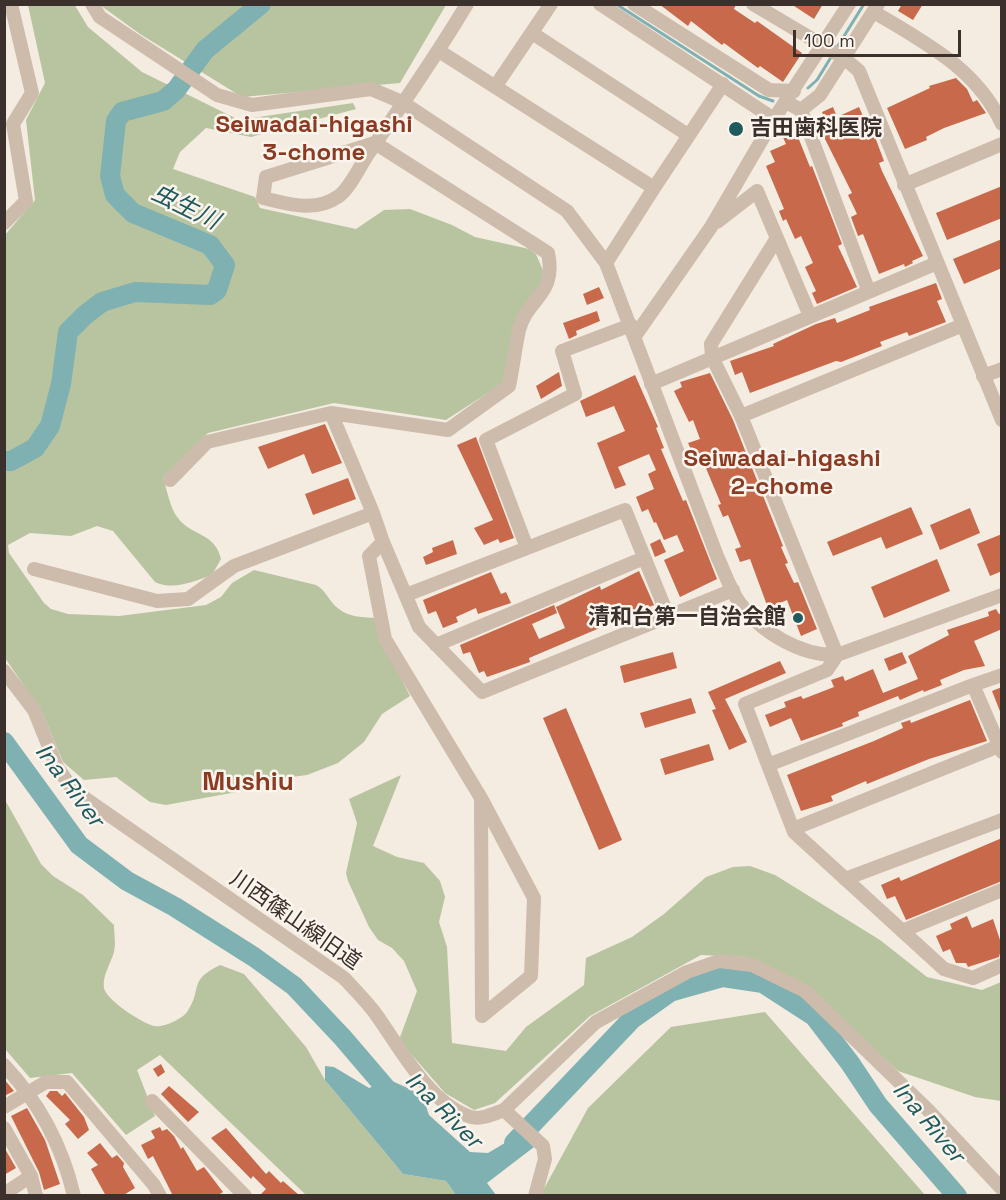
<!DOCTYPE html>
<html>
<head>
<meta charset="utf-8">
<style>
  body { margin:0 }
  #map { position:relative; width:1006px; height:1200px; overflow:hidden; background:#f4ebe1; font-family:"Space Grotesk",sans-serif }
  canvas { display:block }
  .frame { position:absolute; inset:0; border:6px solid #3b302b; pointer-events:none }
  .scale { position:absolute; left:793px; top:30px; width:168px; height:27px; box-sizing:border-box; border:3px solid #3b302b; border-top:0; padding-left:8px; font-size:18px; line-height:21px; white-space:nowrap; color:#3b302b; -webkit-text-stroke:4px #fbf5ee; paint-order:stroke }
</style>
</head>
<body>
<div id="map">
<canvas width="1006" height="1200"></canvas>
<div class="frame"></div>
<div class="scale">100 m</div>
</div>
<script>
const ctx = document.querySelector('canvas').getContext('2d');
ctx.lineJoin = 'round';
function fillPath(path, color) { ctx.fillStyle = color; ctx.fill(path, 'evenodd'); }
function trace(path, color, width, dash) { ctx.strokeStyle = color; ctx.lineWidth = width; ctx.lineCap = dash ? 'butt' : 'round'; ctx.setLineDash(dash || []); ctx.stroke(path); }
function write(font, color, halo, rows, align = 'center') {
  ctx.font = font + ' "Space Grotesk","Noto Sans JP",sans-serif'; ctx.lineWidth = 5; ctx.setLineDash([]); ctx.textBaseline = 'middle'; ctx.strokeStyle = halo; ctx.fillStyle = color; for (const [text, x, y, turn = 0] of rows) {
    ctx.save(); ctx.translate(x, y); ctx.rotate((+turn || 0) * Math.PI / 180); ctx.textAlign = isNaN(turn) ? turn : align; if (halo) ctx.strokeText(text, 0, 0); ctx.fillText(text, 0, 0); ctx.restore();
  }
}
const green = new Path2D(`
  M74 4 88 27 142 72 239 120 353 103 356 109 251 137 206 128 180 152 173 169 255 197 260 208 356 229 384 210 410 209 452 225 475 237 529 249 536 254 546 278 513 327 503 383 446 420 334 403 208 433 163 478C167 489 170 509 178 518 191 536 215 532 221 559L212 575C194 581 174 591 155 582L113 531 97 526 71 536 30 533 8 545 9 553 44 603 51 609 68 614 119 616 206 605 221 597 232 583 254 570 316 585C327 591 329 602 339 609 350 618 364 617 377 618L383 642 410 696 382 714 364 742 338 763 307 775 276 779 242 791 166 805 150 802 116 777 84 780 63 762 42 712 5 658 4 236 35 200 26 120 45 83 28 5Z
  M100 5H446L400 83 242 97 140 34Z
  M401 775 373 846 397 857 424 863 440 881 445 897 439 922 447 947 452 1043 506 1051 526 1027 584 985 586 958 632 937 664 914 706 877 733 867 750 866 775 875 880 940 927 977 982 990 1001 982V1101L975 1097 898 1071 804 985 746 957 701 955 590 1016 495 1103 474 1110 445 1093 399 1040 417 991 404 961 392 948 378 940 369 927 348 881 346 873 357 823 349 799Z
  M4 798 41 864 53 876 83 895 114 925C114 933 116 944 114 952 111 963 102 976 104 988 106 1000 142 1023 154 1026 163 1028 182 1019 187 1012 203 989 187 981 220 965L244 974 306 1047 325 1080 403 1174 446 1181 456 1195H306L160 1055 137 1070 155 1116 126 1135 72 1073 30 1078 5 1049Z
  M765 1012 925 1195 540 1196 588 1108 671 1027Z`);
const water = new Path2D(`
  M325 1066 334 1067 369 1088 374 1086 381 1076 412 1090 425 1103 429 1115 470 1152 488 1153 520 1134 534 1147 487 1183 496 1195H456L446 1181 403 1174 325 1080Z`);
const stream = new Path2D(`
  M616 4 759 96 773 101
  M836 49 864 4
  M808 88 817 80 833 54`);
const river = new Path2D(`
  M4 461H11L35 448 50 426 61 384 68 332 85 315 102 302 135 292 210 295 217 290 225 265 210 245 133 213 115 195 110 176 116 121 122 112 163 101 176 90 205 50 261 4
  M4 742 79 845 127 881 175 907 254 957 294 986 343 1038 396 1100
  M514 1143 632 1019 670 992 723 977 763 983 814 1016 850 1063 878 1105 957 1196`);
const building = new Path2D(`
  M659 4H736L734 9 755 23 757 21 802 53 783 82 760 66 758 68 724 43 722 45 691 21 688 26Z
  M791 4H823L814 19Z
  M902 4H923L913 20 898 11Z
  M956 78 967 89 973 102 977 100 986 113 944 128 926 137 927 140 905 149 887 108 930 88 929 86Z
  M833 107 837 117 859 107 869 130 872 129 884 161 879 163 882 171 923 256 912 261 913 263 905 267 904 264 879 274 863 234 858 236 851 217 857 214 848 195 852 193 821 131 828 129V125L822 112Z
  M794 127 810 167 812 166 842 244 838 246 857 287 817 304 812 293 816 291 805 267 813 263 801 236 795 239 786 219 783 221 779 211 784 209 766 166 775 162 770 151 786 144 781 133Z
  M1002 186V218L947 240 936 213Z
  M1002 239V268L964 284 953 259Z
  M936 283 942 299 937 301 946 322 909 336 907 332 880 342 882 346 841 362 836 361 750 393 742 372 735 375 730 361 774 346 773 344 816 324 835 318 837 323 870 310 869 307Z
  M599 287 604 298 587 305 583 294Z
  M597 311 600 321 576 331 577 335 569 339 563 323Z
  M559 372 562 386 541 399 536 386Z
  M710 373 733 420 783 546 781 547 788 563 785 564 794 583 798 582 817 629 801 636 787 600 768 608 750 559 740 562 735 549 741 547 728 515 723 517 718 505 721 504 700 454 694 456 688 443 700 439 693 420 689 422 674 391 682 387 680 382Z
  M635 375 658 427 656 428 664 448 661 449 683 501 686 500 717 579 680 597 664 560 684 551 677 535 664 540 656 522 654 523 648 509 642 512 636 497 654 489 648 474 656 470 649 454 618 467 626 485 615 489 597 443 625 431 614 406 586 417 580 401Z
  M325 424 342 463 312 474 304 454 268 469 258 447Z
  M476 437 514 538 500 543 498 539 484 545 474 528 493 520 457 445Z
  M348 478 356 499 313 515 305 494Z
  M911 507 923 534 886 549 881 537 833 556 827 542Z
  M970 508 980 533 940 550 930 525Z
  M1002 534V571L990 576 977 544Z
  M660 539 666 552 655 557 650 544Z
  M453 540 457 554 426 565 423 557 433 552 432 548Z
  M937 559 950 591 884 618 871 587Z
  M639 571 654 605 529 658 530 662 487 677 484 671 479 673 470 652 463 654 460 645 554 605 557 613 532 624 539 639 565 628 556 607 600 586 601 590Z
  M491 572 501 594 506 592 511 603 478 614 476 608 456 617 458 622 443 628 436 611 428 614 423 600Z
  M996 609 999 614 1002 613V629L974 641 985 666 964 670 940 680 942 685 924 692 923 690 900 700 898 696 858 712 859 716 842 723 843 726 801 741 791 718 770 727 765 715 786 707 784 702 801 696 803 699 834 687 831 680 843 676 845 681 873 669 883 693 918 679 908 656 949 635 947 630 989 616 988 612Z
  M673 652 677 668 624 683 620 666Z
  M902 652 907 663 889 671 884 659Z
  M780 661 786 673 725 699 747 742 729 750 712 710 716 709 708 692Z
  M1002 687V714H1001L992 691Z
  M691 698 696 713 645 728 640 713Z
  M970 700 987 741 929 759 867 784 866 781 831 796 833 801 801 811 787 775 874 741 903 728 901 723 910 720 911 723Z
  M566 708 622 840 599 850 543 718Z
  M709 744 714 760 665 775 660 759Z
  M1002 838V881L906 920 895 896 887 899 881 885 899 877 901 881Z
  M967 916 972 928 993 919 1002 946 999 957 968 967 966 963H956L950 949 943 952 936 936 952 929 950 924Z
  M161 1064 165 1072 158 1077 153 1069Z
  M4 1079 14 1091 4 1096Z
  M169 1086 199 1112 188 1122 161 1094Z
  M50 1091H57L62 1096 65 1093 84 1117 89 1130 78 1139 65 1124 70 1120 46 1096Z
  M27 1108 45 1140 60 1184 44 1190 39 1172 11 1116Z
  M160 1127 162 1131 167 1129 174 1136 181 1149 183 1147 197 1171 204 1167 223 1192 217 1196H173L153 1156 148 1159 141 1145 155 1138 151 1131Z
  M226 1128 266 1174 269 1171 281 1183 283 1181 300 1196H259L266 1189 253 1176 251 1179 211 1138Z
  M100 1143 112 1158 117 1155 124 1163 123 1167 135 1188 122 1196H106L91 1169 98 1165 87 1153Z
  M4 1147 16 1168 4 1175Z`);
const minor = new Path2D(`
  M92 4 100 17 217 95 252 105 371 89 402 102 567 211 606 263 717 556C724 571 730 589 739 602 760 632 801 656 837 655L1002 595
  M600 4 774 119
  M634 4 769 90 794 91
  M753 4 844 58 859 71 1002 420
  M874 12C925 43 976 68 1002 124
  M532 33 688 135
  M439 51 654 188 606 263
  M495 87 551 4
  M786 102 801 110 869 292
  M801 110 820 95 878 4
  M904 185 1002 144
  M654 188 723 84
  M717 222 757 191 810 316
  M4 223 26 201 13 124 32 93 11 4
  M777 238 711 344 712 357 741 416 837 655 827 670 745 704 768 765 973 685 1002 752
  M635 336 711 227 774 119 849 4
  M983 376 1002 369
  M651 384 937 263
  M741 416 963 325
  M170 480 207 442 331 413 448 430 509 386C513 368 515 348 519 330 528 297 557 295 548 253L375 143 266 177 263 198C289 204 315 213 339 196 350 188 360 166 368 154 402 105 436 56 467 4
  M373 513 383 542 369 556 385 639 481 798 482 1016 531 976 534 898 481 798
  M383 542 419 627 482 692 733 590
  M527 548 486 440 575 394 562 351 631 325
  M34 569 157 601 188 599 234 566 373 513 331 413
  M406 595 625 510 668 616
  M436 645 644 558
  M4 671 34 710 57 767 73 790 344 978C355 990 366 1001 375 1013 399 1046 427 1101 468 1116 479 1121 493 1114 504 1110L596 1022 687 972 719 961 752 965 805 991 928 1110 1002 1189
  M973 685 1002 675
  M768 765 794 832 944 969 973 978 1002 965
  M793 829 999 746
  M845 879 1002 820
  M902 931 1002 890
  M4 1065C40 1103 62 1145 74 1196
  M152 1101 245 1196
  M4 1107 46 1082H67L154 1185 160 1196
  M504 1110 543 1146 545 1159 535 1196
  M4 1128 31 1176 36 1196
  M4 1194 31 1176`);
const markers = [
  [736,129,8,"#1f5a5e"],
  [798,618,6,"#1f5a5e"]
];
const poiNames = [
  ["吉田歯科医院",750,129],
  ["清和台第一自治会館",786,618,"right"]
];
const streetNames = [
  ["川西篠山線旧道",295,921,35]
];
const neighbourhoodNames = [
  ["Seiwadai-higashi",314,125],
  ["3-chome",314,153],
  ["Seiwadai-higashi",782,459],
  ["2-chome",782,487]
];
const waterNames = [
  ["虫生川",185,208,26],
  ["Ina River",69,786,53],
  ["Ina River",443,1111,45],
  ["Ina River",928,1123,50]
];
const quarterNames = [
  ["Mushiu",248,783]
];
fillPath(green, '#b8c4a0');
fillPath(water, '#7fb0b2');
trace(stream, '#7fb0b2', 3);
trace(river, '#7fb0b2', 20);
fillPath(building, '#c8694b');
trace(minor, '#cdbbac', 14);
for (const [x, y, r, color] of markers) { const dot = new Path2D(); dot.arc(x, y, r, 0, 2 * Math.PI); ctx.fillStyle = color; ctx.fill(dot); trace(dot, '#fbf5ee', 2); }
write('bold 22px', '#3b302b', '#fbf5ee', poiNames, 'left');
write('22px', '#3b302b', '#fbf5ee', streetNames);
write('bold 24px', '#8c3b22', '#fbf5ee', neighbourhoodNames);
write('italic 24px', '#1f5a5e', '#fbf5ee', waterNames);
write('bold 26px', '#8c3b22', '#fbf5ee', quarterNames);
</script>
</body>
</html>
